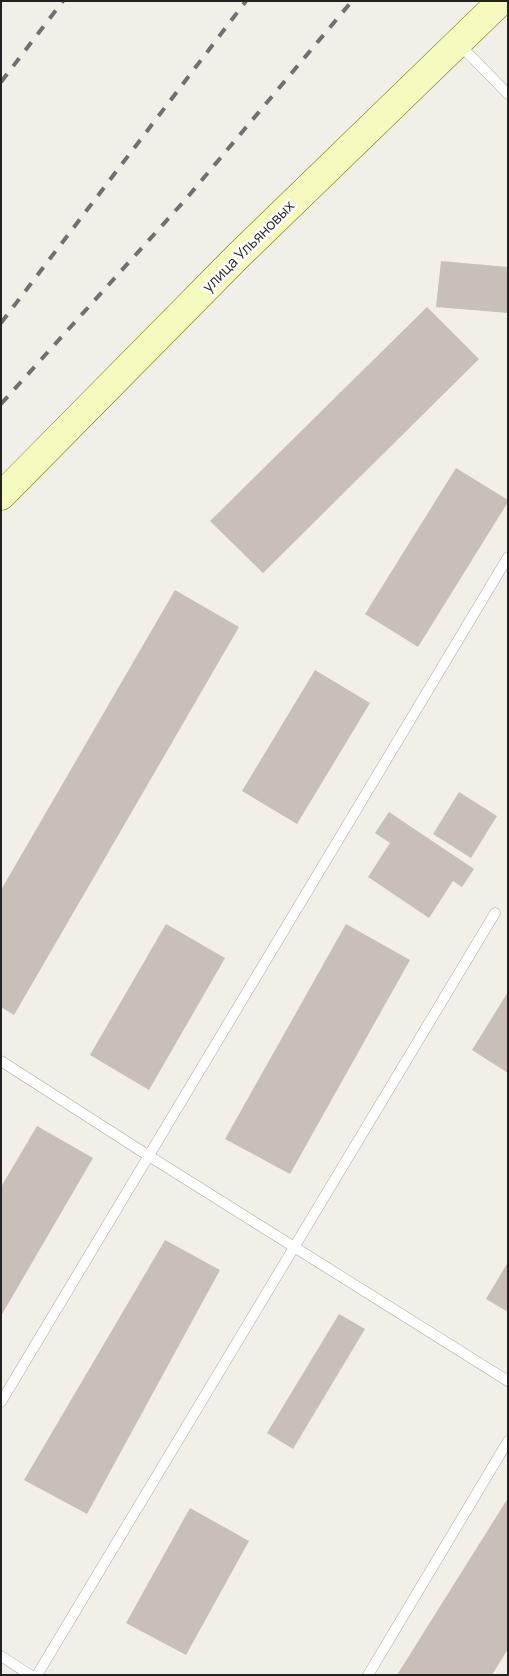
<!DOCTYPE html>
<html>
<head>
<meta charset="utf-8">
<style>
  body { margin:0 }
  #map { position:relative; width:509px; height:1676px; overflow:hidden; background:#f2efe9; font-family:Manrope,sans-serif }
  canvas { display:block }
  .frame { position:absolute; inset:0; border:2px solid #222; pointer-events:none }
</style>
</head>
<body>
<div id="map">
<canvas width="509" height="1676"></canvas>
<div class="frame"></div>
</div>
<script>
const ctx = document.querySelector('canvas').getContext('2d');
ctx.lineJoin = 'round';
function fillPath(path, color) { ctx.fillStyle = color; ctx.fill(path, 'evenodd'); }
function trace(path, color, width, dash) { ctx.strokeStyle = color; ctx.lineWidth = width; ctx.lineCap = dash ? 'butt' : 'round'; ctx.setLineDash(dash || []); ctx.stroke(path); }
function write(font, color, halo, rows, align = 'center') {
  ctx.font = font + ' Manrope,sans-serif'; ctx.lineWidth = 5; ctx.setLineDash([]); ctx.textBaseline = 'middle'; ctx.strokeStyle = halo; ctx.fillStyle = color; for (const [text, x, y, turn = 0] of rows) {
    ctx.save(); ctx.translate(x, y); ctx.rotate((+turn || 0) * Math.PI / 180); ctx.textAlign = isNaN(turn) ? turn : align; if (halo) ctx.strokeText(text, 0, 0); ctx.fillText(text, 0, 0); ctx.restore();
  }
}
const building = new Path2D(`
  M441 261 508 267V313L436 307Z
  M427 307 479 359 263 573 210 521Z
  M456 468 508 500V502L418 647 365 614Z
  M175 590 239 627 14 1015 1 1007V890Z
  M315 670 370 703 297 824 242 791Z
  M459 792 497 816 471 858 433 834Z
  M389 812 474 869 462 887 453 881 429 918 368 877 390 843 375 833Z
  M166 924 225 958 149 1090 90 1055Z
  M346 924 410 960 290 1174 225 1139Z
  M508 992V1073L472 1050Z
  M37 1126 93 1158 1 1316V1187Z
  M165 1240 220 1270 87 1514 24 1480Z
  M508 1262V1312L486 1299Z
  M339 1314 365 1329 293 1449 267 1433Z
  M508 1498V1649L492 1675H397Z
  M190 1508 249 1541 186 1655 126 1623Z`);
const lane = new Path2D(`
  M458 43 508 94
  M1 1061 149 1156 508 1381
  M1 1402 508 557
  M1 1656 30 1675
  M37 1675 495 913
  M368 1675 508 1441`);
const secondary = new Path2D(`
  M1 496 237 257 501 1`);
const rail = new Path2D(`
  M1 82 63 1
  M1 323 246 1
  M1 404 186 199 352 1`);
const streetNames = [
  ["улица Ульяновых",249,247,-45]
];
fillPath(building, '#c7bfb8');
trace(lane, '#a9a9a9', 11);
trace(secondary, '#707d05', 29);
trace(lane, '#fff', 10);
trace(secondary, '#f7fabf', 28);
trace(rail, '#707070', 4, [10, 10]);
write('15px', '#222', '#fff', streetNames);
</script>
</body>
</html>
